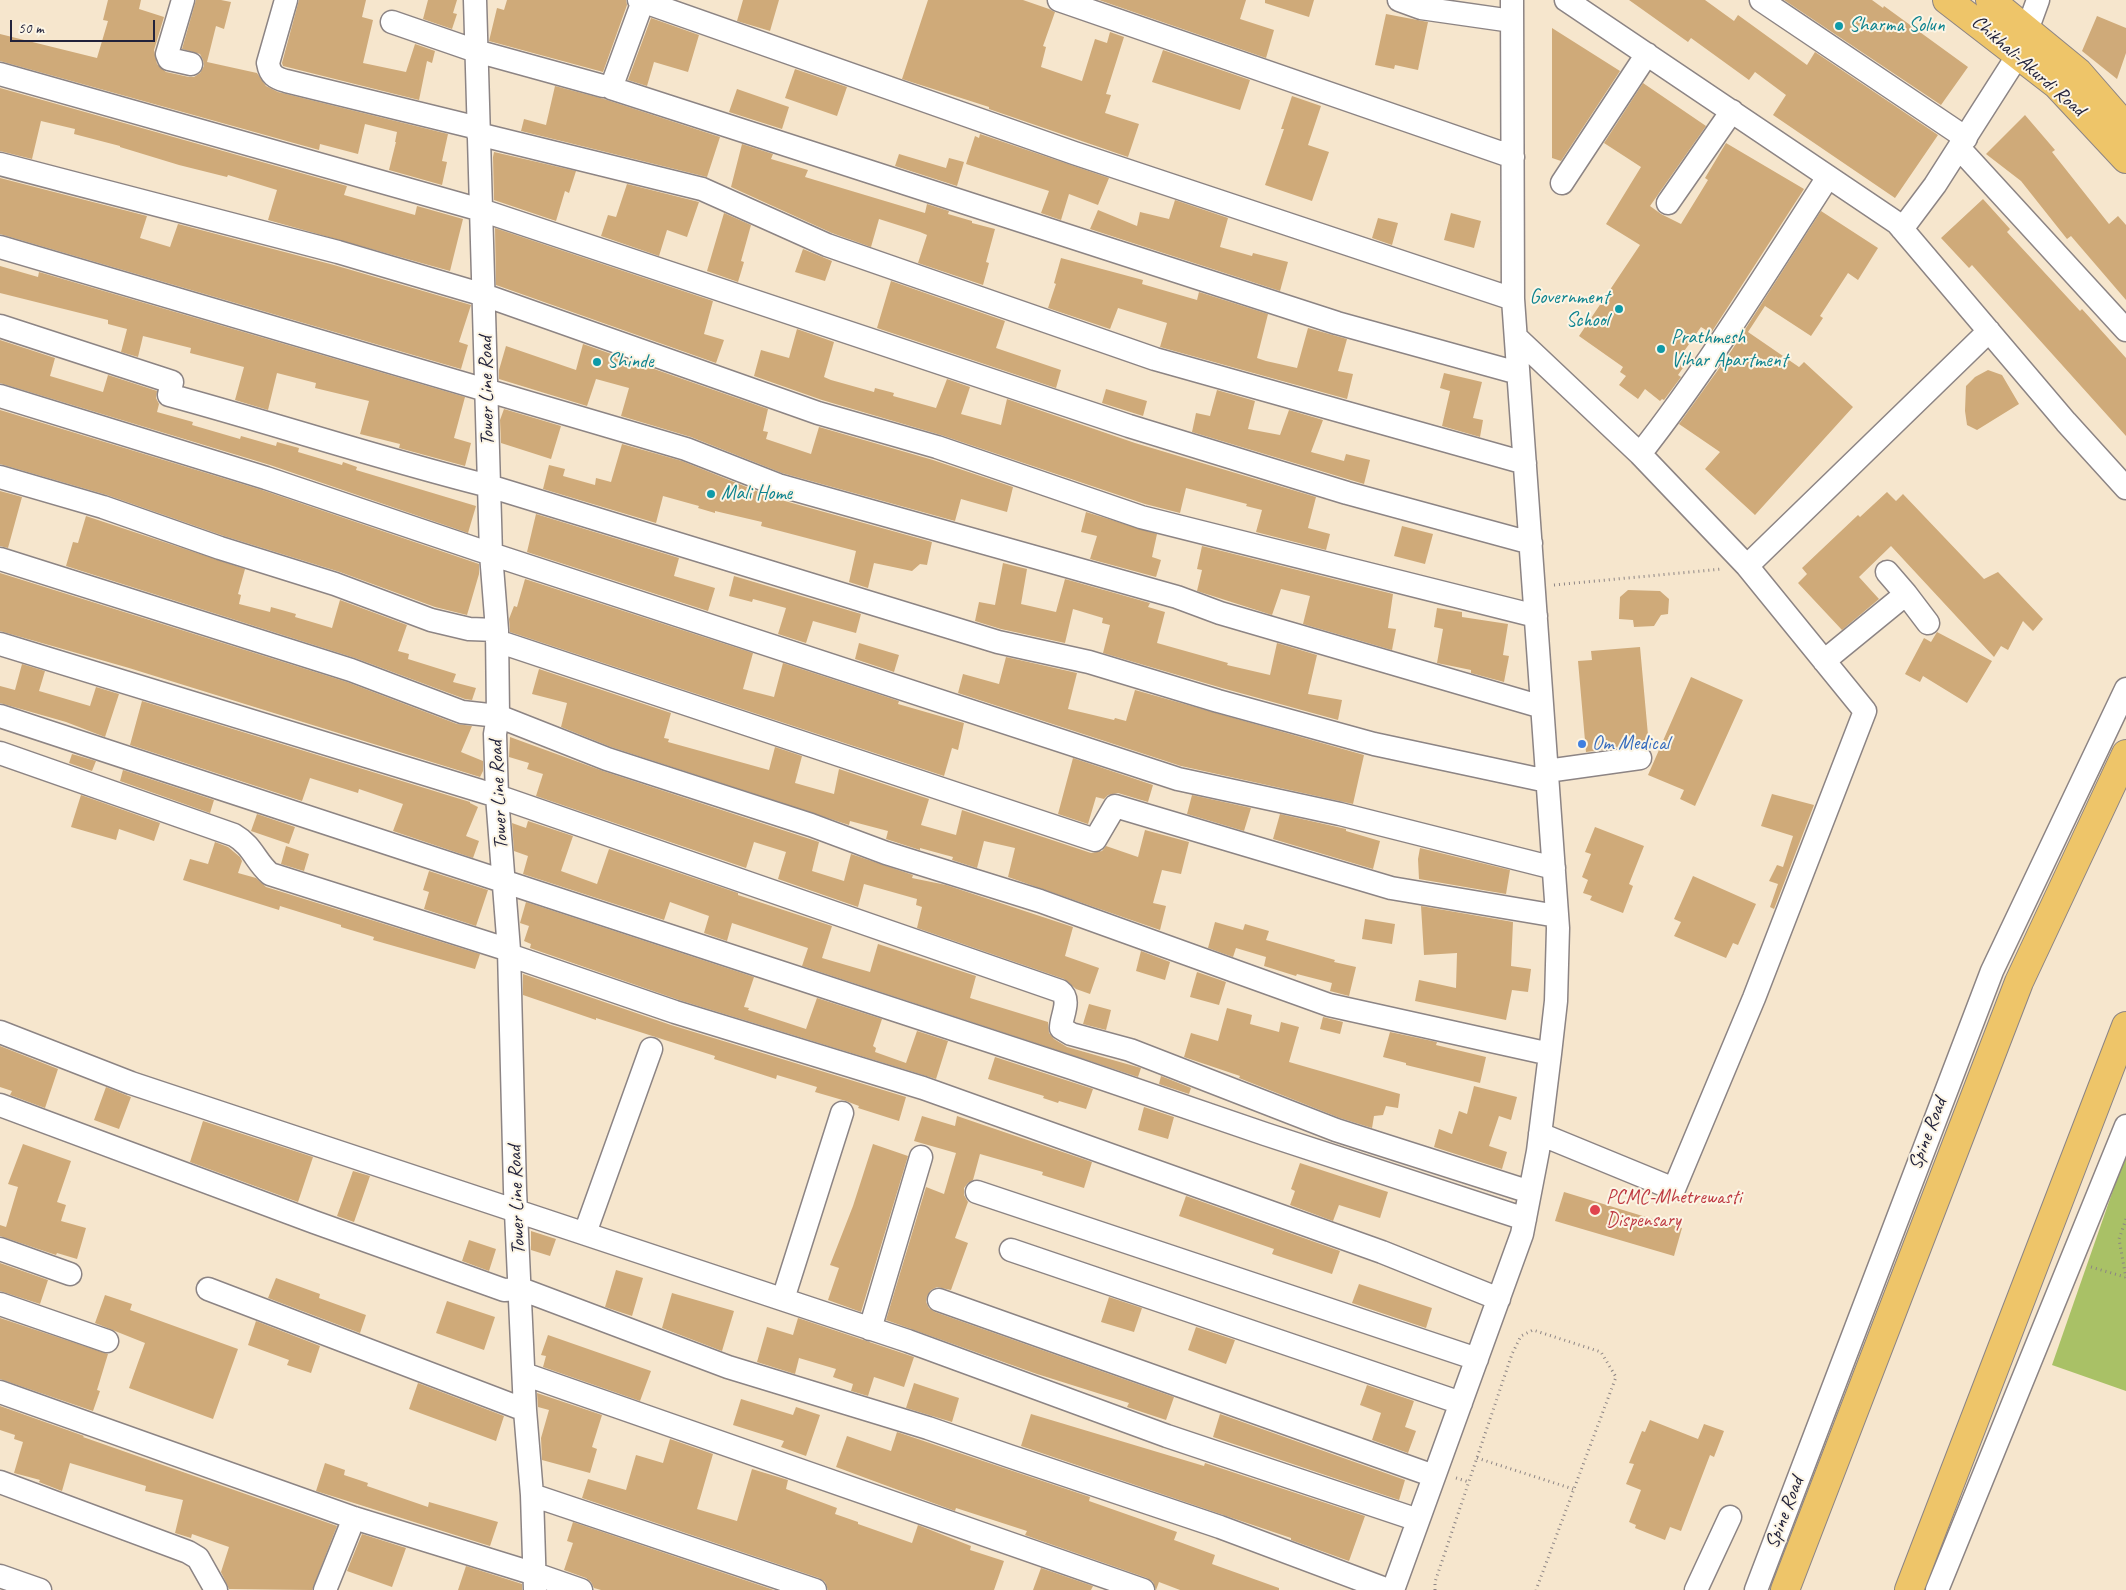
<!DOCTYPE html>
<html>
<head>
<meta charset="utf-8">
<style>
  body { margin:0 }
  #map { position:relative; width:2126px; height:1590px; overflow:hidden; background:#f6e6cd; font-family:Caveat,sans-serif }
  canvas { display:block }
  .scale { position:absolute; left:10px; top:20px; width:145px; height:22px; box-sizing:border-box; border:2px solid #22223b; border-top:0; padding-left:6px; font-size:15px; line-height:18px; white-space:nowrap; color:#22223b; -webkit-text-stroke:4px #fcf5e5; paint-order:stroke }
</style>
</head>
<body>
<div id="map">
<canvas width="2126" height="1590"></canvas>
<div class="scale">50 m</div>
</div>
<script>
const ctx = document.querySelector('canvas').getContext('2d');
ctx.lineJoin = 'round';
function fillPath(path, color) { ctx.fillStyle = color; ctx.fill(path, 'evenodd'); }
function trace(path, color, width, dash) { ctx.strokeStyle = color; ctx.lineWidth = width; ctx.lineCap = dash ? 'butt' : 'round'; ctx.setLineDash(dash || []); ctx.stroke(path); }
function write(font, color, halo, rows, align = 'center') {
  ctx.font = font + ' Caveat,sans-serif'; ctx.lineWidth = 4; ctx.setLineDash([]); ctx.textBaseline = 'middle'; ctx.strokeStyle = halo; ctx.fillStyle = color; for (const [text, x, y, turn = 0] of rows) {
    ctx.save(); ctx.translate(x, y); ctx.rotate((+turn || 0) * Math.PI / 180); ctx.textAlign = isNaN(turn) ? turn : align; if (halo) ctx.strokeText(text, 0, 0); ctx.fillText(text, 0, 0); ctx.restore();
  }
}
const green = new Path2D(`
  M2126 1153V1391L2052 1365Z`);
const building = new Path2D(`
  M108 0H141L139 9 164 17 154 50 157 64 166 72 189 77H194L200 73 204 66 203 60 200 54 182 49 196 0H221L231 2 224 29 216 26 207 62 257 73 266 86 278 92 448 134 442 161 447 162 442 185 389 170 396 142H395L397 132 365 124 358 154 320 144 319 150 0 61V34L97 58 108 21 103 20Z
  M299 0H366L362 17 373 20 363 63 406 72 415 44 435 51 432 63 427 61 419 100 283 66 282 63Z
  M428 0H457L453 13 457 14 452 29 423 19Z
  M507 0H626L627 5 603 72 489 41 497 8 504 10Z
  M743 0H779L770 31 737 21Z
  M928 0H1023L1049 9 1055 12 1043 46 1046 47 1041 67 1082 81 1095 39 1107 43 1110 32 1124 37 1106 94 1111 95 1105 113 1139 124 1128 157 989 109V107L902 79Z
  M1099 0H1246L1240 19 1274 30 1266 58Z
  M1265 0H1314L1309 17 1265 3Z
  M1629 0H1705L1734 21 1738 15 1807 65 1815 52 1938 135 1895 198 1773 115 1786 95 1755 72 1749 80 1691 38 1688 42Z
  M1784 0H1872L1883 8 1884 6 1968 67 1941 105Z
  M1386 14 1428 22 1418 70 1395 65 1394 69 1375 65Z
  M2097 16 2126 28V53L2117 79 2082 51Z
  M651 18 699 35 688 72 654 62 647 86 628 80Z
  M1552 28 1620 71 1561 161 1552 158Z
  M1163 50 1250 80 1240 110 1152 82Z
  M795 69 847 87 837 116 785 98Z
  M1643 83 1706 126 1650 206 1661 214 1681 224 1708 180 1705 178 1726 143 1804 189 1711 333 1701 327 1680 357 1687 362 1678 375 1681 377 1664 400 1662 399 1660 401 1645 389 1638 399 1619 385 1626 376 1620 372 1623 367 1579 336 1640 245 1606 224 1641 167 1604 143Z
  M555 86 604 99 720 137 707 177 521 131 524 119 546 125Z
  M0 88 347 186 344 195 415 215 417 206 463 219 450 271 268 220 277 190 228 175 227 177 179 165 120 147V146L74 134 75 129 41 121 32 159 0 151Z
  M737 89 789 107 782 129 729 112Z
  M1292 96 1321 106 1308 145 1329 152 1312 201 1265 185 1284 129H1281Z
  M2025 115 2055 150 2052 152 2109 224 2118 216 2126 225V300L2071 236 2067 239 2021 181 1986 154Z
  M980 134 1109 178 1098 205 1069 194 1061 220 1041 213 1049 191 966 164 975 136 979 138Z
  M742 144 773 154 771 159 808 170 805 177 925 213 927 204 949 211 948 214 972 221V223L995 229 986 262 989 263 983 285 918 263 927 235 920 232 879 219 871 247 832 233 731 187Z
  M494 152 576 171 569 193 565 191 556 221 494 200 493 157Z
  M899 154 946 168 949 158 964 162 957 186 895 166Z
  M0 178 147 216 140 238 170 247 178 224 334 265 471 305 459 342 468 345 461 369 0 234Z
  M627 184 699 202 687 237 667 230 659 256 601 236 608 215 616 217Z
  M1983 199 2010 229 2007 232 2080 311 2082 309 2126 358V436L1972 265 1969 268 1941 238Z
  M1175 200 1228 218 1220 247 1252 256 1253 253 1288 262 1280 291 1090 229 1098 210 1137 226 1140 212 1169 219Z
  M1821 211 1878 248 1858 280 1848 273 1820 316 1823 318 1811 336 1765 306 1748 332 1799 367 1804 362 1853 407 1755 515 1705 469 1720 452 1679 424 1728 356Z
  M724 213 751 225 741 261 744 262 738 282 707 271Z
  M1451 213 1481 221 1474 248 1444 240Z
  M1378 218 1398 223 1392 245 1372 238Z
  M495 228 713 301 704 334 724 340 716 363 496 285Z
  M803 249 832 261 825 281 795 272Z
  M1061 258 1143 280 1142 284 1197 300 1199 292 1268 314 1257 358 1266 361 1297 368 1308 328 1347 339 1338 371 1353 374 1347 399 1160 347 1167 323 1118 308 1110 329 1048 308 1056 284 1054 283Z
  M0 266 38 277 39 272 465 397 454 438 471 443 465 466 399 448 400 444 360 434 369 401 315 388 316 383 277 373 268 410 235 400 244 367 190 353 191 348 143 336 138 357 121 352 127 329 108 324V320L0 293Z
  M891 281 1005 321 996 348 1061 370 1056 388 877 328Z
  M797 329 834 342 824 377 831 380 874 392 875 388 894 393 893 396 936 408 947 379 970 387 961 414 1001 425 1007 399 1135 443 1316 497 1308 528 1330 534 1326 550 1256 532 1262 510 1246 506 1247 504 1186 488 1180 513 1145 504 941 435 822 400 754 376 761 350 789 358Z
  M0 340 55 358 50 376 103 392 108 375 157 391 156 398 159 404 157 412 193 422 192 425 240 439 241 436 276 446 277 442 299 448 298 452 342 465 343 462 357 467 356 470 476 506 468 533 270 465 0 383Z
  M583 344 768 409 763 431 768 432 766 439 811 454 819 427 933 460 1013 487 1007 512 961 499 955 521 782 473 691 437 621 416 629 388 596 379 587 406 499 379V370L506 346 576 370Z
  M1988 370 2002 375 2019 404 1977 430 1967 425 1965 411 1966 386 1975 377Z
  M1444 373 1482 382 1473 418 1483 420 1480 437 1442 426 1450 391 1440 388Z
  M1106 389 1147 401 1143 416 1102 403Z
  M1217 390 1255 401 1248 429 1280 435 1289 410 1323 420 1311 452 1344 461 1346 454 1370 460 1364 484 1192 432 1196 413 1210 416Z
  M504 409 561 426 551 459 501 443 500 420Z
  M0 410 262 490 479 564V574L467 615 435 607 340 572 224 536 107 495 0 464Z
  M622 444 682 461 774 498 932 542 927 565 920 564 912 571 874 563 868 588 849 582 856 551 761 526 762 522 715 511V513L698 508 699 506 663 496 656 523 543 489 549 465 565 469 563 476 595 485 596 478 611 482Z
  M0 491 22 497 8 548 0 546Z
  M1887 492 1896 501 1903 494 1984 579 1998 572 2043 619 2033 631 2023 621 2008 650 2001 646 1994 657 1891 546 1859 577 1879 599 1842 630 1798 583 1807 574 1802 568 1858 515 1860 517Z
  M1086 512 1157 534 1152 557 1161 560 1156 577 1090 559 1097 536 1081 532Z
  M536 514 679 558 674 576 715 588 708 611 527 552Z
  M86 516 245 569 238 594 241 595 239 604 270 612 271 607 296 614 295 617 332 628 340 600 407 625 398 651 409 654 408 659 456 674 453 682 476 688 472 700 465 699 355 658 66 566 73 542 78 543Z
  M1402 526 1433 534 1425 564 1394 556Z
  M1202 546 1393 594 1388 628 1396 629 1392 650 1303 624 1310 596 1281 589 1272 615 1197 591 1202 570 1197 569Z
  M1003 563 1027 569 1021 604 1056 612 1065 579 1150 603 1148 607 1165 612 1157 643 1228 663 1227 665 1270 675 1277 643 1317 655 1308 694 1342 700 1338 720 1222 688 1103 653 1110 625 1102 623 1103 618 1073 609 1065 643 1001 629 975 621 979 602 995 605Z
  M0 573 347 682 457 724 472 726 461 752 483 761V771L480 777 129 668 0 631Z
  M734 576 861 614 856 633 813 621 806 643 778 634 786 608 753 599 752 602 729 596Z
  M525 579 753 653 743 689 774 697 783 663 899 701 898 704 964 723 958 750 952 748 944 776 510 632 509 619 514 606 517 607Z
  M1628 590 1660 591 1669 599 1668 614 1661 615 1654 626 1634 627 1633 620 1619 619 1620 597Z
  M1437 608 1462 612V617L1508 624 1503 655 1509 656 1504 682 1471 673V670L1437 663 1443 629 1434 627Z
  M1937 632 1992 661 1967 703 1923 676 1920 682 1905 674 1924 638 1931 642Z
  M859 643 899 655 894 672 855 659Z
  M1640 647 1649 746 1638 745 1586 752 1578 661 1592 660 1591 651Z
  M1006 657 1077 673 1068 709 1114 720 1115 718 1126 721 1135 690 1364 755 1353 804 1181 766 958 693 963 674 999 684Z
  M22 664 45 671 39 691 90 706 96 687 119 694 105 737 66 722 0 703V686L15 690Z
  M539 669 671 713 664 738 669 739 668 742 769 770 775 747 802 756 795 783 834 794 839 769 929 799 921 825 956 835 962 810 1091 853 1102 851 1106 846 1138 857 1145 830 1189 842 1181 874 1162 870 1153 903 1166 906 1160 930 1008 877 1015 848 984 841 977 868 952 860 953 857 920 848V850L886 839 888 831 850 821 849 825 611 747 561 727 567 703 532 694Z
  M1691 677 1743 700 1695 806 1680 799 1684 790 1648 775Z
  M142 701 470 802V803L478 807 466 836 479 841 473 858 393 831 403 804 359 789 358 793 310 778 302 801 130 745Z
  M510 737 603 771 819 842 812 871 844 881 851 854 913 875 912 878 946 885 1073 927 1065 956 1099 968 1090 994 1076 989 1064 979 917 928 922 907 916 905 917 899 864 884 858 907 778 879 786 852 754 842 746 868 536 796 543 774 527 769 529 763 509 757Z
  M72 754 96 761 92 771 69 763Z
  M1073 758 1153 785 1148 802 1118 793 1108 795 1104 799 1096 797 1088 824 1058 814Z
  M123 770 214 800 210 813 120 781Z
  M1772 794 1814 805 1774 909 1770 907 1778 884 1769 881 1777 865 1783 867 1793 836 1761 826Z
  M81 795 160 823 154 841 119 829 116 840 71 827Z
  M1192 795 1251 808 1244 831 1187 814Z
  M257 814 295 827 289 844 251 831Z
  M1280 814 1346 829V831L1380 841 1373 869 1273 839Z
  M528 821 573 836 561 871 597 884 609 849 738 893V895L832 926 822 958 870 972 878 944 976 976 970 998 1048 1022 1049 1033 1054 1039 1067 1047 1141 1068 1138 1077 802 966 808 948 732 923 727 941 704 933 709 916 670 902 664 920 523 874 528 856 514 851 512 823 526 828Z
  M1595 827 1644 846 1629 884 1633 886 1623 913 1590 900 1592 896 1583 893 1588 880 1582 877 1591 854 1585 852Z
  M215 842 228 847 240 857 242 861 238 873 256 878 266 887 480 954 475 969 373 940 374 937 341 927V925L280 906 279 910 183 880 190 859 208 864Z
  M286 846 309 854 304 871 281 864Z
  M1420 848 1510 870 1506 894 1419 879 1418 859Z
  M429 871 488 890 476 926 424 909 429 892 423 890Z
  M1693 876 1756 904 1738 945 1733 943 1726 958 1674 936 1681 922 1674 919Z
  M526 902 754 977 744 1007 749 1008 748 1010 806 1029 817 998 882 1019 873 1046 876 1048 875 1052 906 1063 917 1031 948 1041 936 1079 679 1000 530 948 531 944 524 941 529 926 520 923Z
  M1421 906 1513 922 1511 966 1531 969 1528 992 1512 990 1506 1020 1415 1001 1419 980 1456 988 1457 953 1424 955Z
  M1365 919 1395 924 1392 944 1362 939Z
  M1215 922 1243 930 1245 924 1269 931 1266 940 1335 960 1334 962 1356 967 1349 996 1330 991 1332 983 1297 974 1296 976 1264 966 1266 957 1236 948 1233 957 1208 948Z
  M1141 951 1170 962 1165 980 1136 971Z
  M1197 972 1226 982 1219 1005 1190 997Z
  M523 974 671 1025 906 1097 899 1121 858 1108 859 1106 846 1101 815 1092 817 1087 777 1075 776 1079 714 1059 715 1056 596 1018V1020L523 995Z
  M1089 1004 1111 1010 1106 1030 1083 1024Z
  M1227 1008 1252 1015 1250 1024 1279 1032 1281 1022 1299 1027 1289 1062 1400 1094 1398 1108 1386 1106 1383 1115 1374 1116 1372 1128 1340 1118 1239 1078 1240 1076 1184 1057 1191 1033 1218 1041Z
  M1323 1017 1343 1022 1340 1034 1320 1029Z
  M1390 1032 1437 1042 1436 1045 1486 1057 1480 1083 1406 1065V1063L1383 1057Z
  M0 1046 58 1069 45 1108 10 1095 12 1091 0 1087Z
  M995 1057 1093 1089 1086 1109 1059 1101 1058 1103 1043 1098 1044 1096 988 1079Z
  M1161 1076 1191 1088 1189 1094 1159 1084Z
  M1474 1086 1517 1097 1511 1120 1499 1116 1489 1146 1507 1152 1502 1169 1434 1147 1439 1129 1452 1134 1459 1111 1467 1114Z
  M106 1087 131 1097 119 1129 94 1120Z
  M1144 1107 1174 1117 1168 1139 1138 1130Z
  M922 1116 955 1126 957 1116 1092 1162 1084 1188 1042 1175 1043 1172 980 1154 973 1180 968 1183 964 1188V1195L968 1202 955 1238 968 1243 951 1290 937 1287 931 1290 927 1296 926 1302 929 1308 935 1312 1174 1397 1166 1420 1127 1407 1129 1403 1037 1374 886 1320 926 1187 944 1194 956 1153 914 1141Z
  M203 1121 313 1157 298 1202 190 1162Z
  M23 1144 71 1161 57 1202 66 1205 61 1221 86 1228 77 1259 57 1253 56 1255 0 1236V1225L6 1227 18 1187 8 1184Z
  M873 1144 908 1156 861 1312 828 1300 839 1268 830 1265 853 1206Z
  M1300 1163 1388 1192 1380 1218 1339 1205 1333 1221 1290 1205 1295 1191 1291 1189Z
  M353 1171 370 1176 354 1222 337 1216Z
  M1564 1192 1682 1228 1674 1256 1555 1221Z
  M1186 1196 1340 1251 1332 1274 1272 1254 1274 1249 1179 1216Z
  M531 1231 556 1239 550 1256 531 1250Z
  M469 1240 496 1249 489 1271 462 1261Z
  M0 1263 48 1280 40 1304 0 1291Z
  M616 1270 643 1278 632 1316 605 1307Z
  M276 1278 320 1294 319 1298 366 1315 360 1333 268 1298Z
  M1359 1284 1432 1308 1426 1328 1352 1303Z
  M672 1293 734 1311 722 1351 662 1328Z
  M105 1295 132 1304 130 1310 238 1349 213 1419 129 1388 145 1343 95 1323Z
  M1109 1297 1142 1308 1134 1332 1101 1322Z
  M447 1301 495 1317 484 1350 436 1333Z
  M0 1318 108 1354 97 1390 100 1391 93 1411 0 1379Z
  M798 1318 914 1357 904 1387 874 1377 868 1396 851 1391 853 1384 833 1377 836 1369 799 1358 795 1374 757 1362 767 1327 793 1335Z
  M256 1321 320 1346 311 1373 287 1365 289 1360 248 1345Z
  M1196 1327 1235 1340 1226 1364 1188 1350Z
  M548 1335 651 1371 640 1401 543 1367 546 1356 541 1355Z
  M418 1383 504 1416 496 1441 409 1409Z
  M914 1383 959 1398 952 1422 906 1408Z
  M1367 1385 1414 1401 1405 1427 1416 1431 1408 1453 1372 1440 1381 1413 1360 1405Z
  M537 1393 602 1415 592 1447 597 1449 590 1473 542 1460 541 1438 549 1410 538 1407Z
  M741 1399 793 1415 796 1407 820 1415 806 1456 781 1447 784 1441 733 1425Z
  M0 1406 84 1436 83 1437 337 1526 312 1590 229 1589 221 1572 229 1547 192 1534 191 1538 175 1533 183 1500 145 1491 146 1486 70 1463 62 1491 39 1482 40 1480 14 1473 23 1442 14 1439 15 1435 0 1430Z
  M1031 1414 1204 1466 1205 1463 1365 1516 1349 1561 1291 1540V1538L1021 1446Z
  M1220 1414 1405 1480 1399 1500 1213 1437Z
  M1650 1420 1698 1439 1704 1424 1724 1431 1714 1457 1710 1455 1681 1531 1670 1527 1665 1540 1635 1528 1636 1525 1629 1522 1641 1490 1626 1484 1634 1464 1629 1463 1642 1431 1645 1432Z
  M897 1432 1090 1497 1089 1501 1177 1532 1174 1540 1215 1555 1212 1564 1279 1588V1590H1180L1159 1582 1156 1590 1153 1582 1147 1578 1036 1539 1025 1535 1027 1531 956 1508 955 1511 836 1467 847 1436 891 1451Z
  M670 1439 713 1454 697 1509 737 1521 752 1469 788 1480 786 1489 837 1508 835 1514 858 1522V1524L912 1543 918 1525 971 1546 970 1550 1004 1561 994 1590H828L825 1582 819 1578 582 1498 588 1479 626 1490 636 1455 663 1463Z
  M325 1463 345 1470 344 1475 368 1483 367 1486 428 1507 429 1502 498 1522 490 1546 316 1491Z
  M573 1522 774 1590H601L594 1588 591 1582 586 1578 564 1570 573 1543 567 1541Z
  M362 1534 406 1548 392 1587 347 1571Z
  M466 1566 522 1584V1590H458Z
  M1041 1568 1093 1586 1091 1590H1033Z`);
const path = new Path2D(`
  M1554 585 1722 569
  M2126 1219 2119 1239 2126 1278
  M2091 1267 2125 1277
  M1477 1458 1573 1489
  M1456 1478 1469 1482
  M1435 1590V1582L1512 1354 1521 1336 1533 1330 1601 1352 1616 1377 1536 1590`);
const minor = new Path2D(`
  M183 0 167 54 169 59 191 64
  M286 0 268 63C270 75 275 78 286 81L478 128
  M475 0 491 554 497 630 498 716 495 734 497 796 509 950 515 1190 525 1410 532 1495 535 1590
  M639 0 1074 153 1513 299
  M1059 0 1513 157
  M1399 0 1421 8 1512 21
  M1566 0 1897 223 2066 422 2126 488
  M1761 0 1966 138
  M643 1 611 88 1337 323 1518 373
  M392 22 476 51 603 86
  M0 74 481 210 1129 426 1347 493 1531 543
  M478 134 702 189 827 245 1155 359 1525 463
  M1959 148 2126 330
  M0 164 338 252 484 295 818 413 937 447 1141 517 1536 616
  M1562 183 1647 54
  M1668 203 1732 111
  M1902 229 1935 185 2018 55 2038 0
  M0 247 686 449 778 485 1177 597 1220 613 1542 707
  M0 326 172 382 169 395C276 424 381 459 489 486L998 642 1089 662 1218 701 1374 744 1547 781
  M1516 337 1640 454 1747 566 1865 711 1754 998 1674 1189 1540 1134
  M0 396 266 478 479 550 1178 779 1340 814 1554 868
  M1640 454C1709 366 1767 271 1828 177
  M0 477 103 507 220 548 335 584 431 620 469 629 497 630
  M0 559 351 670 462 712 498 716 607 759 811 825 886 853 1040 901 1329 1005 1550 1054
  M1747 566 1989 331
  M1887 572 1906 594
  M497 641 1095 840 1115 806 1391 888 1557 916
  M0 644 497 796 1060 991C1072 1000 1061 1016 1061 1028L1071 1034 1130 1050 1336 1130 1530 1192
  M1824 661 1906 594 1928 623
  M0 716 1072 1068 1265 1134 1525 1219
  M0 753 234 835C253 846 255 861 270 874L509 950
  M1547 771 1640 758
  M509 955 675 1012 923 1088 1382 1252 1499 1299
  M0 1032 131 1083 908 1341 1167 1436 1418 1520
  M0 1105 314 1222 504 1290 521 1289 728 1367 928 1428 1009 1456 1220 1527 1388 1590
  M977 1192 1477 1359
  M585 1233 651 1049
  M0 1249 70 1274
  M1011 1250 1461 1403
  M208 1289 525 1410
  M783 1299 842 1113
  M939 1300 1434 1476
  M0 1304 107 1341
  M870 1329 921 1157
  M524 1374 1143 1590
  M0 1392 354 1518 535 1574 581 1590
  M0 1482 188 1552 198 1558 216 1590
  M532 1495 815 1590
  M0 1576 40 1590
  M325 1590 354 1518
  M1393 1590 1522 1234 1538 1151 1550 1054 1556 1001 1558 928 1513 299 1512 0
  M1696 1590 1730 1517
  M1756 1590 1992 971 2126 689
  M1937 1590 2126 1126`);
const major = new Path2D(`
  M1947 0 2057 85 2126 159
  M1990 0 2078 72 2126 127
  M1785 1590 2019 982 2126 754
  M1909 1590 2126 1026`);
const markers = [
  [1839,26,5,"#0f9aa8"],
  [1619,309,5,"#0f9aa8"],
  [1661,349,5,"#0f9aa8"],
  [597,362,5,"#0f9aa8"],
  [711,494,5,"#0f9aa8"],
  [1582,744,5,"#3f7fe0"],
  [1595,1210,6,"#e0444e"]
];
const cultureNames = [
  ["Sharma Solun",1849,26],
  ["Government",1609,298,"right"],
  ["School",1609,321,"right"],
  ["Prathmesh",1671,338],
  ["Vihar Apartment",1671,361],
  ["Shinde",607,362],
  ["Mali Home",721,494]
];
const streetNames = [
  ["Chikhali-Akurdi Road",2028,66,41],
  ["Tower Line Road",487,391,-91],
  ["Tower Line Road",499,795,-93],
  ["Spine Road",1928,1134,-69],
  ["Tower Line Road",517,1200,-92],
  ["Spine Road",1785,1513,-69]
];
const shopNames = [
  ["Om Medical",1592,744]
];
const healthNames = [
  ["PCMC-Mhetrewasti",1606,1198],
  ["Dispensary",1606,1221]
];
fillPath(green, '#a9c166');
fillPath(building, '#cfaa79');
trace(minor, '#8c8484', 25);
trace(major, '#8c8484', 30);
trace(path, '#8c8484', 3, [1, 4]);
trace(minor, '#fff', 22);
trace(major, '#eec569', 28);
for (const [x, y, r, color] of markers) { const dot = new Path2D(); dot.arc(x, y, r, 0, 2 * Math.PI); ctx.fillStyle = color; ctx.fill(dot); trace(dot, '#fcf5e5', 2); }
write('20px', '#0d838f', '#fcf5e5', cultureNames, 'left');
write('20px', '#22223b', '#fcf5e5', streetNames);
write('20px', '#366cbe', '#fcf5e5', shopNames, 'left');
write('20px', '#be3a42', '#fcf5e5', healthNames, 'left');
</script>
</body>
</html>
